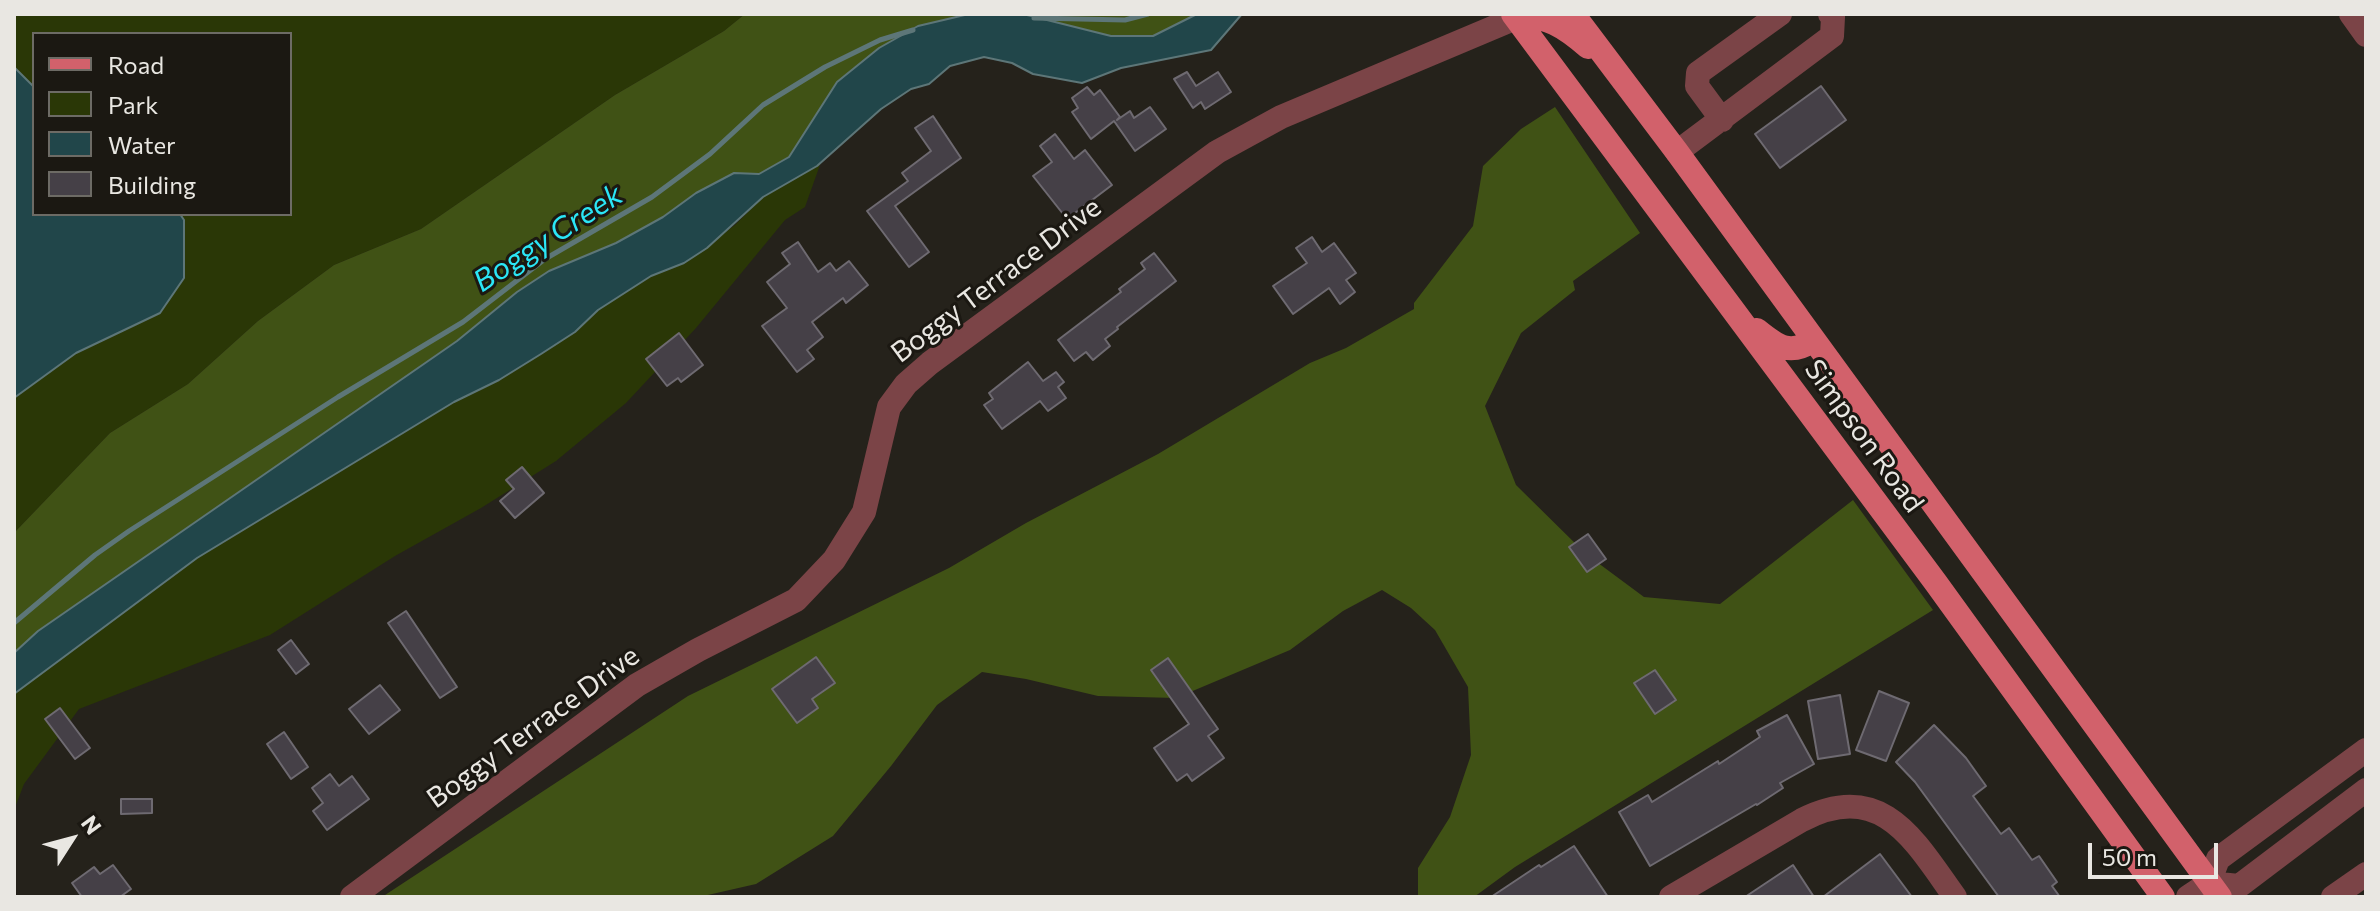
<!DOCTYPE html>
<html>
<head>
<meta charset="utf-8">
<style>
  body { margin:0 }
  #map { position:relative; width:2380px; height:911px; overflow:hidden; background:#25221b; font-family:Commissioner,sans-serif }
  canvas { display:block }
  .frame { position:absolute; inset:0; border:16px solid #e9e7e2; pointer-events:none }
  .legend { position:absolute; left:32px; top:32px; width:260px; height:184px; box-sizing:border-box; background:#1b1812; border:2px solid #6d6b65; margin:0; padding:10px 14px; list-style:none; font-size:24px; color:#e9e7e2 }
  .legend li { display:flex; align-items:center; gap:16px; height:40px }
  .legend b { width:40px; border:2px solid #6d6b65 }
  .north { position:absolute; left:32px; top:799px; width:80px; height:80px; -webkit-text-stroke:6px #1b1812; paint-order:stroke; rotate:54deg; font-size:22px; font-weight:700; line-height:32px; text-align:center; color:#e9e7e2 }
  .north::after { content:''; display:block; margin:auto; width:28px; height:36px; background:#e9e7e2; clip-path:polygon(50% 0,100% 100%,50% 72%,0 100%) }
  .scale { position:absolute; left:2088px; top:843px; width:130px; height:36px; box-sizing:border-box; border:4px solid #e9e7e2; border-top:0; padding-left:10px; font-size:24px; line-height:28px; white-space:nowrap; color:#e9e7e2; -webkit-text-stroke:6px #1b1812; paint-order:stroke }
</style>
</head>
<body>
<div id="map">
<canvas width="2380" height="911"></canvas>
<div class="frame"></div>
<ul class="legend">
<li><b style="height:10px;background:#d2616b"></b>Road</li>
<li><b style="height:22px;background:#2a3706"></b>Park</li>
<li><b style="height:22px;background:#21464a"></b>Water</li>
<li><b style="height:22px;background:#454047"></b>Building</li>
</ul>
<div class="north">N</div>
<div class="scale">50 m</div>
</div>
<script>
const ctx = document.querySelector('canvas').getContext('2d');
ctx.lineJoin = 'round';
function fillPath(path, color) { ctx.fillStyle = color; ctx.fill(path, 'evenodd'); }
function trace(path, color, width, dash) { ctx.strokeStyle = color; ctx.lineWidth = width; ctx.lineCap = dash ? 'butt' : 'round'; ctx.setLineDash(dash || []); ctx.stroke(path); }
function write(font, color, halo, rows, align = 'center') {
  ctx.font = font + ' Commissioner,sans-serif'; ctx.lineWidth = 6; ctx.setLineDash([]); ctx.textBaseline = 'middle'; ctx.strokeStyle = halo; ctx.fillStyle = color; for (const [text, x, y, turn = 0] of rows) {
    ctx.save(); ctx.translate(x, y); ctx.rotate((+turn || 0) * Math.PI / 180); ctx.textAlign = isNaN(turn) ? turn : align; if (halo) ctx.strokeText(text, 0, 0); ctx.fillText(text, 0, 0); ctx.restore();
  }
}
const green = new Path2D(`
  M14 14H745L724 31 615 95 421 229 334 265 258 321 188 384 110 433 14 533V398L76 353 160 313 184 220 180 214H290V34H34V87L14 67Z
  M821 162 805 207 785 220 696 328 626 403 556 461 481 508 395 556 270 635 79 709 24 784 14 810V694L197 558 454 402 499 380 541 354 575 332 598 310 651 276 684 263 735 225 763 197Z`);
const forest = new Path2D(`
  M745 14H969L918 26 789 157 759 174 734 173 696 193 663 217 616 243 549 271 517 292 457 341 38 631 14 653V533L110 433 188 384 258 321 334 265 421 229 615 95 724 31Z
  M1023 14H1197L1154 36H1111Z
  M1555 107 1640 233 1573 281 1575 290 1521 333 1485 406 1516 485 1586 554 1644 597 1720 604 1853 500 1933 610 1515 867 1474 897H1418V868L1450 817 1471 755 1468 687 1435 630 1411 608 1382 590 1343 611 1290 650 1176 698 1098 696 1026 679 982 672 937 705 891 766 833 836 756 884 699 897H382L688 696 949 568 1026 523 1158 454 1310 363 1346 348 1414 309V303L1473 226 1483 166 1521 129Z`);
const water = new Path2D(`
  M969 14H1023L1111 36H1153L1197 14H1242L1211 50 1121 68 1082 83 1033 74 1012 63 984 57 950 66 929 84 911 89 881 109 817 166 763 197 707 248 684 263 651 276 598 310 575 332 541 354 499 380 454 402 197 558 14 694V653L38 631 457 341 517 292 549 271 616 243 663 217 696 193 734 173 759 174 789 157 837 82 879 48 918 26Z
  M14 67 34 87V214H180L184 220V278L160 313 76 353 14 398Z`);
const stream = new Path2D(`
  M1034 18 1125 20 1148 14
  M14 623 95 555 129 531 338 397 463 322 545 259 652 197 710 154 763 105 825 67 880 40 913 30`);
const building = new Path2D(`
  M1187 72 1196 86 1218 72 1231 92 1205 109 1201 102 1193 108 1174 79Z
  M1821 86 1846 120 1780 168 1755 134Z
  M1087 87 1094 95 1100 90 1120 117 1117 120 1130 111 1134 118 1150 107 1166 129 1135 151 1114 121 1091 139 1072 112 1078 108 1072 98Z
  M933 116 961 158 895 206 929 252 909 267 867 211 908 181 902 173 931 151 915 128Z
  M1055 134 1074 159 1085 150 1112 185 1067 219 1033 176 1052 162 1040 146Z
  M1312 237 1322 252 1334 243 1356 273 1346 280 1355 292 1340 304 1329 288 1293 314 1273 286 1307 263 1296 248Z
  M798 242 818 272 830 263 836 271 849 261 868 285 846 303 843 298 812 322 823 337 807 350 814 359 797 372 762 326 787 308 767 282 790 264 782 253Z
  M1154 253 1176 281 1117 327 1118 329 1105 339 1110 346 1093 360 1086 352 1074 361 1058 340 1121 292 1119 289 1145 269 1141 263Z
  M679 333 703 365 681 382 678 378 667 386 646 359Z
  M1028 362 1043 381 1056 372 1064 382 1058 387 1066 398 1048 411 1040 401 1002 429 984 405 993 399 989 393Z
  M522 467 544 493 515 518 500 501 514 489 506 480Z
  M1588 534 1606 559 1587 572 1569 547Z
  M406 611 457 687 440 698 388 623Z
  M291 640 309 664 296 674 278 650Z
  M816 657 835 683 812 699 818 708 797 723 772 689Z
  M1168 658 1218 729 1208 736 1224 758 1192 781 1187 774 1177 781 1154 748 1189 724 1151 670Z
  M1655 670 1676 700 1655 714 1634 683Z
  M380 685 400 710 369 734 349 709Z
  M1879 691 1909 703 1886 761 1856 750Z
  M1840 695 1850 754 1818 759 1808 701Z
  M60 708 90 748 75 759 45 719Z
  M1787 715 1814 764 1780 783 1783 788 1757 805 1756 804 1650 866 1619 812 1648 795 1652 802 1718 761 1719 764 1760 737 1757 731Z
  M1934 725 1966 758 1986 786 1973 796 2001 834 2009 828 2032 860 2039 856 2057 882 2052 886 2060 897H1999L1915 782 1896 762Z
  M284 732 308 767 291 779 267 744Z
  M330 774 339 786 352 776 369 799 327 830 313 811 323 803 312 788Z
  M121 799H152V813L121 814Z
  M1574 846 1608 897H1491L1539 865 1541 867Z
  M1880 854 1912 897H1823Z
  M113 865 131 889 120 897H82L72 883 94 867 100 874Z
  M1793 865 1814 897H1745Z`);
const minor = new Path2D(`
  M2351 14 2366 35
  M1722 120 1697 86 1698 73 1780 14
  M1677 152 1832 36 1833 17 1830 14
  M2209 883 2218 859 2366 750
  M2209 883 2239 886 2366 790
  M352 897 637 685 698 650 796 600 834 560 864 512 889 407 906 384 930 363 1217 152 1281 117 1516 18
  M1671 897 1802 820C1882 779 1914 840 1955 897
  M2188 897 2209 883
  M2333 897 2366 874`);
const major = new Path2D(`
  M1513 14 1936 583 2163 897
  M1573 14 1677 152 2220 897
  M1516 18C1545 13 1566 28 1588 47
  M1757 330C1778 347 1790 356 1814 340`);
const streetNames = [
  ["Boggy Terrace Drive",996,280,-37],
  ["Simpson Road",1864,436,54],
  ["Boggy Terrace Drive",533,727,-36]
];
const waterNames = [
  ["Boggy Creek",548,238,-33]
];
fillPath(green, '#2a3706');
fillPath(forest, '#405215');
fillPath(water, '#21464a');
trace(water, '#5d7678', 2);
trace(stream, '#5d7678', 5);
fillPath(building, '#454047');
trace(building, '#6e6a71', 2);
trace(minor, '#7b4447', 24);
trace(major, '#d2616b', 24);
write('28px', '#e9e7e2', '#1b1812', streetNames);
write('italic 30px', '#2be6f6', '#1b1812', waterNames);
</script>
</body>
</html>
